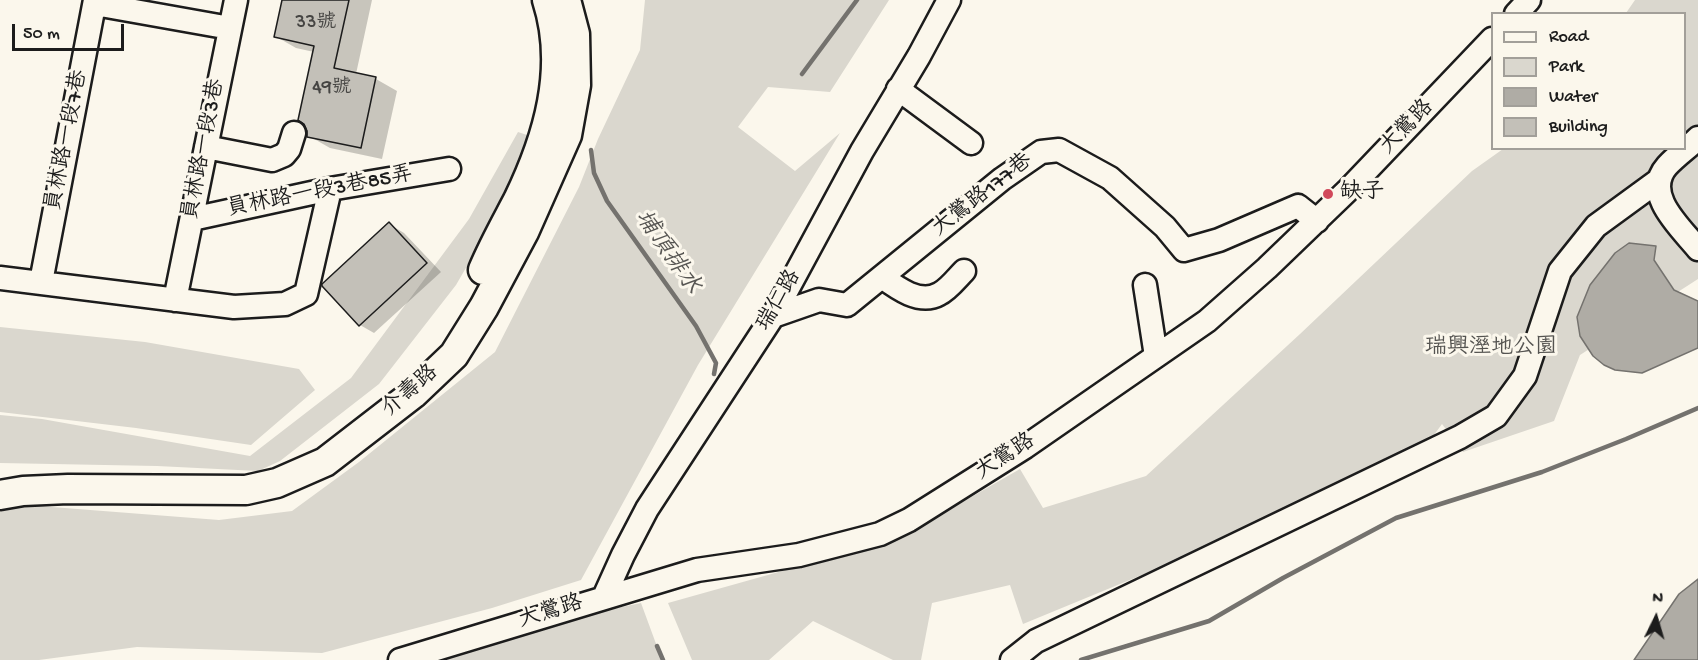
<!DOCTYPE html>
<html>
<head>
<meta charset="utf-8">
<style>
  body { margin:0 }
  #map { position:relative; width:1698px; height:660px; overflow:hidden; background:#fbf7ec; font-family:"Gochi Hand",sans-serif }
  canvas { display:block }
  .legend { position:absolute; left:1491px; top:12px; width:195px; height:138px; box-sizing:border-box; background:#fbf7ec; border:2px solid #a29f99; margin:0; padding:8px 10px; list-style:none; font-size:18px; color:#1c1c1c }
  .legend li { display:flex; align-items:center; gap:12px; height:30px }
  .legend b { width:30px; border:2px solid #a29f99 }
  .north { position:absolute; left:1626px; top:588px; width:60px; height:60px; -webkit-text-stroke:4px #fbf7ec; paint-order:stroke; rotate:5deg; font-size:16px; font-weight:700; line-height:24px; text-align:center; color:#1c1c1c }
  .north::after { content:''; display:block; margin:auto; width:21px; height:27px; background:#1c1c1c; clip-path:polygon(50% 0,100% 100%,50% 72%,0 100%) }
  .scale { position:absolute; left:12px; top:24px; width:112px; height:27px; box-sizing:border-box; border:3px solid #1c1c1c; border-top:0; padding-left:8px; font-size:18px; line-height:21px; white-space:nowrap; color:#1c1c1c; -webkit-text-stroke:4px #fbf7ec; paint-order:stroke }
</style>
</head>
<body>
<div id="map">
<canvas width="1698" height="660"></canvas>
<ul class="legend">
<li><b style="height:8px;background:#fbf7ec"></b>Road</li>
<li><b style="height:16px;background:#dad7ce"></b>Park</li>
<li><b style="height:16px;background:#afaca5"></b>Water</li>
<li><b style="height:16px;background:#c3c0b8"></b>Building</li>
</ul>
<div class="north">N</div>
<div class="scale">50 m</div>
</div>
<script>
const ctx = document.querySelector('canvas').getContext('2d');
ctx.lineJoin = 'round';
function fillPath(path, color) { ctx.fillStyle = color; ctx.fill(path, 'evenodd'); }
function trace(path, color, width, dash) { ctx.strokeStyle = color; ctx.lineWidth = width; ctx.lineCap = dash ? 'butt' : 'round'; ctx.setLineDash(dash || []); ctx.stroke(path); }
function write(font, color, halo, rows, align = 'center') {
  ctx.font = font + ' "Gochi Hand","LXGW WenKai TC",sans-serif'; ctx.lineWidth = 6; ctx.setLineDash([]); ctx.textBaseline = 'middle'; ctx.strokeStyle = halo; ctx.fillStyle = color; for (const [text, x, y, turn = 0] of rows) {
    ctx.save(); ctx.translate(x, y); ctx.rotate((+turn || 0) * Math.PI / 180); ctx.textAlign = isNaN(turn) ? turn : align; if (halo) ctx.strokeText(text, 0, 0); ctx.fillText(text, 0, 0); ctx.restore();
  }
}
const green = new Path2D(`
  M645 0H889L830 92 768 87 738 127 795 171 840 133 698 365 581 580 492 608 322 653 137 647 39 660H0V512L26 505 219 520 292 511 359 462 495 352 579 187 598 139 640 50Z
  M1635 0H1698V279L1580 355 1554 421 1463 452 1442 424 1431 439 1234 537 1023 624 1010 585 932 603 921 660H893L813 621 769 660H692L668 603 782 571 926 523 1020 469 1043 508 1146 476 1300 334 1472 171 1503 149 1684 148V14L1626 13Z
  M518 132 533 137 507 197 456 285 379 384 280 461 258 471 157 466 0 463V415L42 419 250 456 351 378 469 219Z
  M0 327 145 342 299 369 315 390 251 445 136 428 0 412Z
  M641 603 662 660H436L568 618Z`);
const water = new Path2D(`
  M1629 243 1656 246 1654 260 1674 290 1698 301V348L1642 373 1615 370 1604 365 1593 356 1580 336 1577 317 1590 285 1615 253Z
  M1698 579V660H1634L1679 594Z`);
const shadow = new Path2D(`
  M283 0H372L356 74 376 79 397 91 382 159 330 148 309 136 314 52 296 48 275 36Z
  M389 224 404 233 441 272 374 333 360 325Z`);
const stream = new Path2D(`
  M802 74 857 0
  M591 150 594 173 607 201 696 326 716 363 714 374
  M657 646 663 660
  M1081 660 1209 621 1283 578 1396 518 1542 472 1626 439 1698 408`);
const building = new Path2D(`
  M282 0H349L334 68 376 77 361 148 307 137V131L304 124 298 120 314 46 274 37Z
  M389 222 427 263 359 326 322 286V284Z`);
const minor = new Path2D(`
  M95 4 230 28
  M1516 14 1529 0
  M898 89 971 143
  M1698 138C1688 148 1676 156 1667 166 1642 194 1681 228 1698 249
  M206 147 272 160 284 155 289 149 294 133
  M192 219 330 189 449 169
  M882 277C897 288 920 305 939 294 948 290 957 278 964 271
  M0 278 234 307 285 304 306 294 330 189
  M41 282 95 0
  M1145 285 1156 356
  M175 300 236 0
  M773 316 819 300 847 305 1002 179 1041 152 1059 150 1110 178 1165 227 1184 250 1219 240 1298 206 1317 221
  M604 597 623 555 647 509 773 316 862 151 919 56 949 0
  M400 660 697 570 799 555 880 534 909 520 1025 447 1207 321 1267 268 1347 191 1492 39
  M1012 660 1036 641 1460 437 1496 416 1525 376 1560 271 1596 226 1659 180`);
const major = new Path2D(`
  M483 270C493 246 506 223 518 200 548 138 569 68 547 0
  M0 495 23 491 68 489 246 490 277 483 325 462 413 394 454 355 484 307 524 232 567 135 576 85 575 34 566 0`);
const markers = [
  [1328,194,6,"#d1495b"]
];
const numberNames = [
  ["33號",316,24],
  ["49號",332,89]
];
const streetNames = [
  ["大鶯路",1408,128,-46],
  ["員林路一段7巷",68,141,-79],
  ["員林路一段3巷",205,150,-79],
  ["員林路一段3巷85弄",320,193,-11],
  ["大鶯路177巷",983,196,-38],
  ["瑞仁路",780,301,-60],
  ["介壽路",411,392,-41],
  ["大鶯路",1006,458,-33],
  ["大鶯路",551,613,-17]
];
const poiNames = [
  ["缺子",1340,194]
];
const parkNames = [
  ["瑞興溼地公園",1491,349]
];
const waterNames = [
  ["埔頂排水",666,253,55]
];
fillPath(green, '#dad7ce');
fillPath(water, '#afaca5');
trace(water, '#74726e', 1.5);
fillPath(shadow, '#0003');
trace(stream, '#74726e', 4.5);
fillPath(building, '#c3c0b8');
trace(building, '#1c1c1c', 1.5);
trace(minor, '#1c1c1c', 27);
trace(major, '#1c1c1c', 33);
trace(minor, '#fbf7ec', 22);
trace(major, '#fbf7ec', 28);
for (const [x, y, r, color] of markers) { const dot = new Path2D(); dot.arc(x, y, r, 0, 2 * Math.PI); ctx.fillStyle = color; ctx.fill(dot); trace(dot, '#fbf7ec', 2); }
write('20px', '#464543', null, numberNames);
write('22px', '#1c1c1c', '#fbf7ec', streetNames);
write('22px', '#1c1c1c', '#fbf7ec', poiNames, 'left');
write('22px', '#555451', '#fbf7ec', parkNames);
write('italic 24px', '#575653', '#fbf7ec', waterNames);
</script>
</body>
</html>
